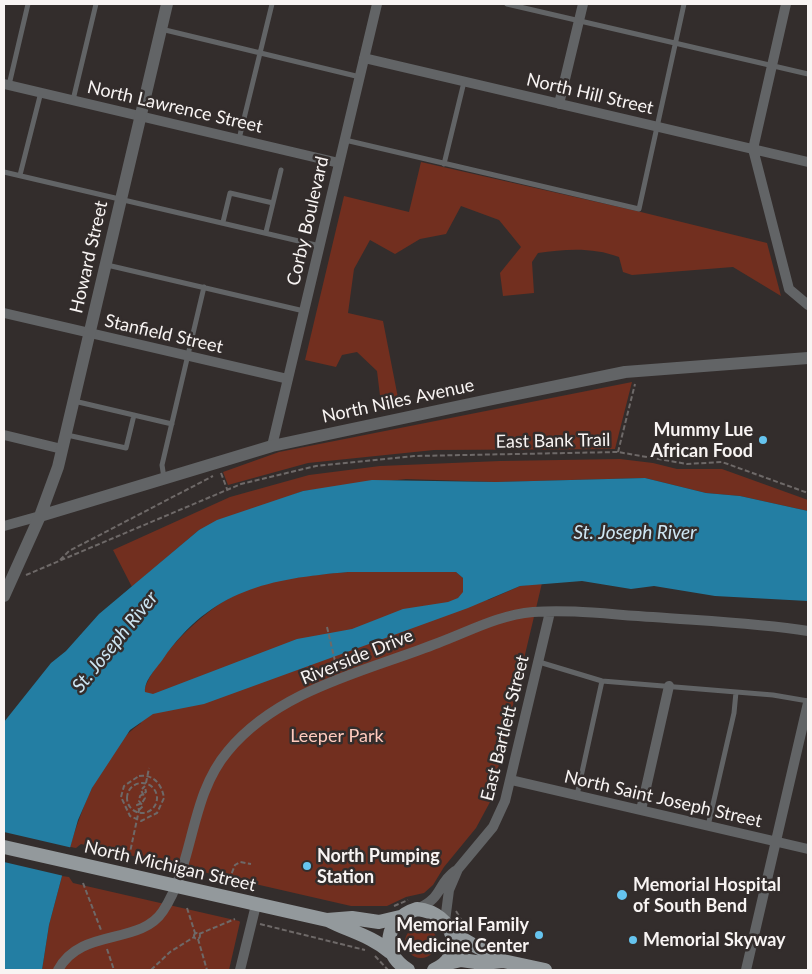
<!DOCTYPE html>
<html>
<head>
<meta charset="utf-8">
<style>
  body { margin:0 }
  #map { position:relative; width:812px; height:974px; overflow:hidden; background:#332d2c; font-family:Lato,sans-serif }
  canvas { display:block }
  .frame { position:absolute; inset:0; border:5px solid #f8f4f3; pointer-events:none }
</style>
</head>
<body>
<div id="map">
<canvas width="812" height="974"></canvas>
<div class="frame"></div>
</div>
<script>
const ctx = document.querySelector('canvas').getContext('2d');
ctx.lineJoin = 'round';
function fillPath(path, color) { ctx.fillStyle = color; ctx.fill(path, 'evenodd'); }
function trace(path, color, width, dash) { ctx.strokeStyle = color; ctx.lineWidth = width; ctx.lineCap = dash ? 'butt' : 'round'; ctx.setLineDash(dash || []); ctx.stroke(path); }
function write(font, color, halo, rows, align = 'center') {
  ctx.font = font + ' Lato,sans-serif'; ctx.lineWidth = 5; ctx.setLineDash([]); ctx.textBaseline = 'middle'; ctx.strokeStyle = halo; ctx.fillStyle = color; for (const [text, x, y, turn = 0] of rows) {
    ctx.save(); ctx.translate(x, y); ctx.rotate((+turn || 0) * Math.PI / 180); ctx.textAlign = isNaN(turn) ? turn : align; if (halo) ctx.strokeText(text, 0, 0); ctx.fillText(text, 0, 0); ctx.restore();
  }
}
const green = new Path2D(`
  M421 162 641 212 767 243 781 296 733 267 632 275 623 272 619 257C593 247 565 249 538 253L532 262 534 293 503 296 500 273 521 247 499 220 461 206 446 234 420 239 395 254 370 240 354 269 348 313 383 321 400 408 382 412 377 371 357 352 342 355 336 367 305 360 344 196 409 212Z
  M632 382 615 449 434 450 308 463 228 485 223 472 279 452Z
  M620 459 653 463 677 469H722L808 500V511L740 496 706 493 645 478 496 482 406 479 303 491 199 530 132 587 113 550 230 497 309 475 380 466 500 461Z
  M348 572H456L488 600 520 586 542 583 490 802 476 828 444 867 433 885 424 893 406 897 387 906H351L81 844 76 848 70 847C82 807 105 747 141 723 142 711 141 696 146 685 160 652 210 604 243 591 277 577 313 575 348 572Z
  M62 876 69 877 73 883 239 921 240 922 229 970H42L49 925Z
  M405 942a16 16 0 1 1 32 0a16 16 0 1 1-32 0Z`);
const water = new Path2D(`
  M645 478 706 493 740 496 808 511V601L715 596 654 586 631 589 582 581 520 586 468 608 204 704 153 714 130 730 92 788 78 820 62 876 49 925 42 970H4V722L51 663 66 651 99 614 199 530 217 520 303 491 372 480 496 482ZM348 572H456L463 578V592L458 598 448 602 403 609 352 629 297 639 153 694 145 692C144 680 157 668 163 659 212 589 269 579 348 572Z`);
const pier = new Path2D(`
  M4 832 73 848 64 876 4 862Z`);
const path = new Path2D(`
  M618 452 635 384
  M221 473 227 489
  M60 560 69 551 213 476
  M26 575 241 484 316 466 414 456 618 452 687 464 722 462 808 493
  M327 627 335 661
  M139 776C154 774 162 785 164 798L157 813 141 821 130 816 121 797 124 786Z
  M146 783 149 768
  M127 798a15 15 0 1 1 30 0a15 15 0 1 1-30 0Z
  M139 810 143 806 139 801 140 796 146 792 145 787
  M129 857 139 810 137 805 142 803 145 798 141 790 145 786
  M229 880 235 865 240 862 251 864
  M83 883 101 930
  M394 906 408 900
  M187 908 195 933
  M456 911 465 926
  M260 924 365 950
  M194 936a3 3 0 1 1 6 0a3 3 0 1 1-6 0Z
  M199 934 235 919
  M198 939 207 970
  M107 949 114 970
  M375 956 388 970
  M151 970 170 952 194 937`);
const service = new Path2D(`
  M507 4 808 74
  M161 29 360 77
  M9 85 28 4
  M73 100 96 4
  M239 139 272 4
  M345 140 639 209 684 4
  M444 164 464 82
  M4 172 320 246
  M20 175 41 92
  M223 222 230 193 273 203
  M266 232 281 170
  M107 265 304 311
  M74 401 172 424
  M67 435 126 448 134 415
  M164 478 162 465 204 287
  M539 662 602 681 773 695 808 701
  M577 795 602 681
  M708 826 734 713 736 692`);
const minor = new Path2D(`
  M786 4 753 149 789 289 808 305
  M364 58 808 162
  M4 84 339 163
  M559 104 583 4
  M4 313 288 379
  M4 435 62 449
  M272 446 377 4
  M4 526 40 516
  M511 780 808 849
  M641 810 669 686
  M417 909C443 898 437 884 455 871
  M445 921 449 890 458 869 493 827 505 801 550 612
  M58 970C81 927 140 946 163 911 195 862 189 797 228 751 279 689 367 671 438 643 470 631 499 615 533 612 572 609 614 615 653 617 704 621 757 623 808 631
  M240 970 256 905
  M746 970 808 703`);
const tertiary = new Path2D(`
  M40 516 272 446 493 399 625 372 808 358
  M4 596 40 516 58 467 167 4`);
const primary = new Path2D(`
  M4 847 327 920 352 918 379 922 400 917
  M328 920C349 931 372 936 390 952
  M451 930C466 944 486 950 503 961
  M444 964 461 960 483 963 503 961 545 970
  M408 970C379 952 385 919 417 909 455 913 467 956 434 970`);
const markers = [
  [763,440,5,"#66c4ef"],
  [307,866,5,"#66c4ef"],
  [622,895,6,"#66c4ef"],
  [539,935,5,"#66c4ef"],
  [633,940,5,"#66c4ef"]
];
const streetNames = [
  ["North Hill Street",590,94,13],
  ["North Lawrence Street",175,107,13],
  ["Corby Boulevard",308,221,-77],
  ["Howard Street",89,257,-77],
  ["Stanfield Street",164,334,13],
  ["North Niles Avenue",398,401,-12],
  ["East Bank Trail",553,441,-1],
  ["Riverside Drive",357,657,-22],
  ["East Bartlett Street",505,728,-76],
  ["North Saint Joseph Street",663,799,13],
  ["North Michigan Street",170,866,13]
];
const poiNames = [
  ["Mummy Lue",753,430,"right"],
  ["African Food",753,451,"right"],
  ["North Pumping",317,856],
  ["Station",317,877],
  ["Memorial Hospital",633,885],
  ["of South Bend",633,906],
  ["Memorial Family",529,925,"right"],
  ["Medicine Center",529,946,"right"],
  ["Memorial Skyway",643,940]
];
const parkNames = [
  ["Leeper Park",337,736]
];
const waterNames = [
  ["St. Joseph River",635,533],
  ["St. Joseph River",115,642,-51]
];
fillPath(green, '#722f1f');
fillPath(water, '#237ea3');
fillPath(pier, '#332d2c');
trace(path, '#6e6968', 2, [5, 2.5]);
trace(service, '#626466', 5);
trace(minor, '#626466', 10);
trace(tertiary, '#626466', 12);
trace(primary, '#93999c', 14);
for (const [x, y, r, color] of markers) { const dot = new Path2D(); dot.arc(x, y, r, 0, 2 * Math.PI); ctx.fillStyle = color; ctx.fill(dot); trace(dot, '#332d2c', 2); }
write('18px', '#f8f4f3', '#332d2c', streetNames);
write('bold 18px', '#f8f4f3', '#332d2c', poiNames, 'left');
write('18px', '#ffcbbe', '#332d2c', parkNames);
write('italic 19px', '#cee6f3', '#332d2c', waterNames);
</script>
</body>
</html>
